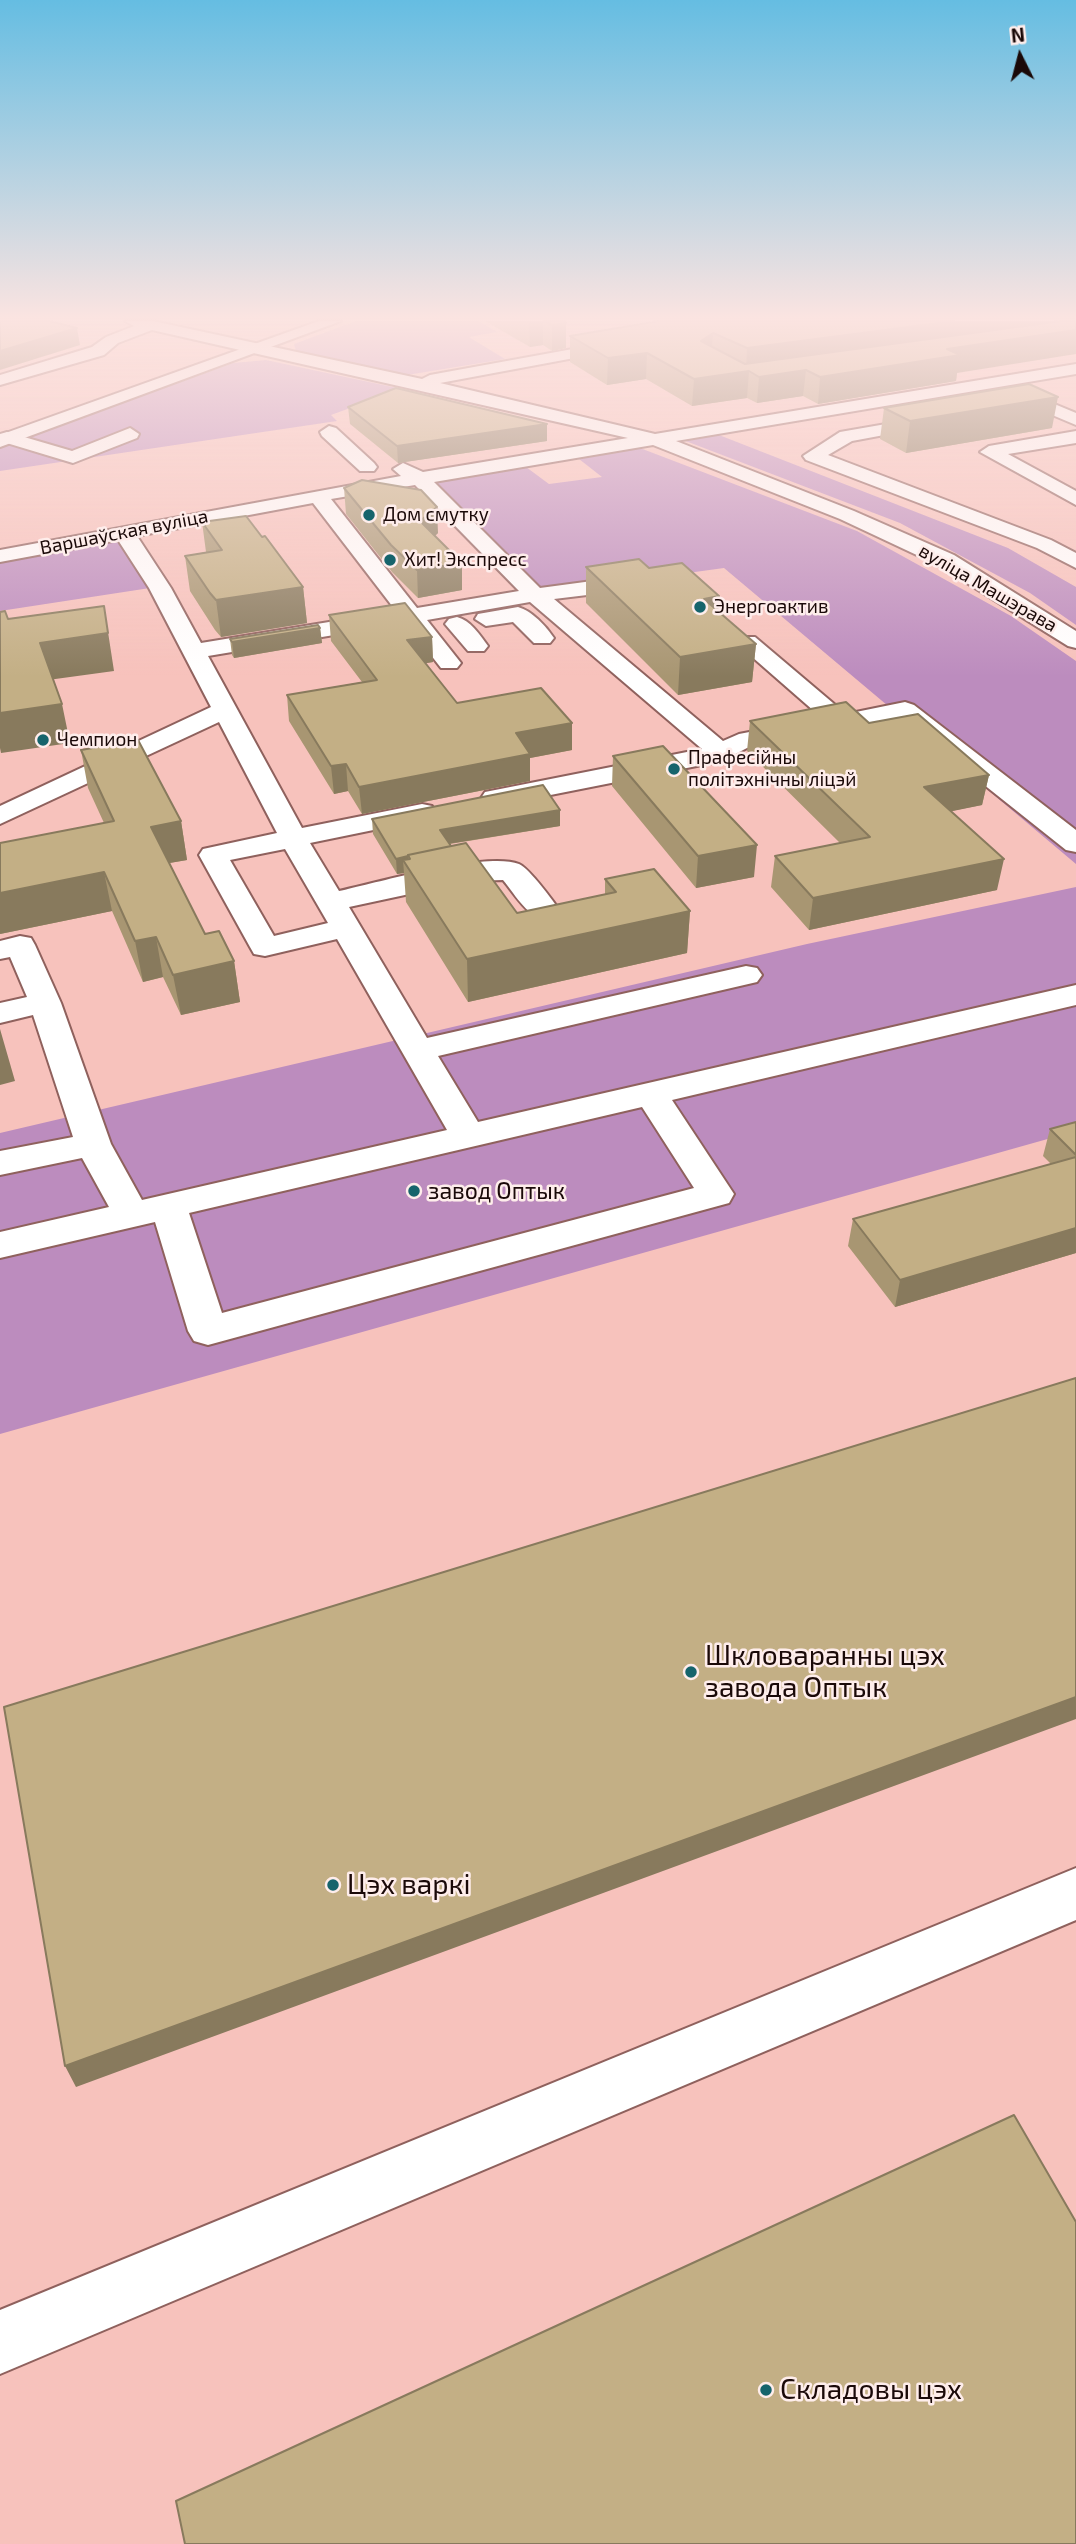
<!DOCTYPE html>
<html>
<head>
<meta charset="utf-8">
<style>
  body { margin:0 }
  #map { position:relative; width:1076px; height:2544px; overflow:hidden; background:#f7c2bc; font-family:"Exo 2",sans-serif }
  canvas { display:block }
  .north { position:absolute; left:985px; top:21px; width:70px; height:70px; -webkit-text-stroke:5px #feedeb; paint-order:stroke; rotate:354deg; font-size:19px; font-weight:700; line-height:28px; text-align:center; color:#1a0908 }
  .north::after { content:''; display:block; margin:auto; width:24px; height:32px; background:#1a0908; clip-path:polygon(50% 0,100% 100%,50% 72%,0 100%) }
</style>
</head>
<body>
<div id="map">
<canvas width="1076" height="2544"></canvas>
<div class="north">N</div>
</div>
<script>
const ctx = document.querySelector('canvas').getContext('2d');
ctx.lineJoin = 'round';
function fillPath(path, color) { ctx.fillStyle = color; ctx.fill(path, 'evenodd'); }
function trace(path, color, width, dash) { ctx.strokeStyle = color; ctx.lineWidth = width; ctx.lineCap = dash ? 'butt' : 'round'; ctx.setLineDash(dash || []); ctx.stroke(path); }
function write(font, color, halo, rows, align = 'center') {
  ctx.font = font + ' "Exo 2",sans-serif'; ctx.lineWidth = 5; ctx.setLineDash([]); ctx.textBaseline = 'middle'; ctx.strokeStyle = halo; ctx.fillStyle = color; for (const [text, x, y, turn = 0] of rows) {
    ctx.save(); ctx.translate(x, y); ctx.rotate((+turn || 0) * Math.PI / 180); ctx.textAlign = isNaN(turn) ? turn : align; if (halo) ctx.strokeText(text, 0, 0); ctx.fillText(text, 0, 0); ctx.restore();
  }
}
const green = new Path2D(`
  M356 321H479L497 332 469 337 505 359 407 375 296 351 294 344Z
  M266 360 402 389 331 415 337 421 0 471V447L233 363Z
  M719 435 1008 548 1076 587V625L1030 593 900 523 683 440Z
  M640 448 857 531 1011 616 1076 661V864L724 568 535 594 426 484 526 467 549 484 602 477 579 459Z
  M113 534 150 588 0 611V560Z
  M1076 887V1131L0 1434V1133L807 944Z`);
const minor = new Path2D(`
  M125 321H153L422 379 430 375 622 340 628 342V348L440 383 655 434 1076 364V374L676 441 854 511 954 555 1076 631V648L1068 646 938 565 840 519 653 445 434 482 540 588 637 575 645 577 648 582 645 587 637 589 554 599 723 741 739 734 822 718 735 642 739 637H755L846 714 905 702 914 705 1076 830V852L1066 850 900 718 747 748 722 761 495 806 485 804 481 798 485 792 702 749 530 602 427 620 461 663 457 668H441L406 623 208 656 302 828 422 804 432 806 436 812 432 818 310 843 339 891C376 883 487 851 519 864 530 869 553 901 561 912L557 918C531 925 518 898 503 880L470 881 349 907 427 1038 746 966 757 968 762 975 757 982 438 1056 478 1122 1076 985V1005L672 1100 734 1194 729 1203 208 1345 194 1341 188 1331 155 1222 0 1258V1232L109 1207 82 1158 0 1175V1151L73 1137 33 1015 0 1023V1003L27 997 10 957 0 959V941L20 936 31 938 35 945 61 1003 111 1144 142 1200 447 1130 337 939 265 956 254 954 250 947 199 855 203 849 277 833 219 722 0 824V806L211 707 149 588 118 540 0 562V550L401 476 393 469 403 463 423 472 628 438 152 330 118 343 104 355 0 385V375L92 347 106 337 134 326ZM415 485 519 591 417 608 331 499ZM313 503 396 611 201 643 171 588 137 536ZM285 849 328 923 274 936 230 860ZM642 1107 694 1188 222 1313 189 1213Z
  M1040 398 1076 413V425L1038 409 1005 414 996 409 999 405Z
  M932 416 938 417 941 421 938 425 852 441 828 455 1051 540 1076 553V568L1037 548 806 460 803 456 840 432Z
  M329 426 336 428 374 463 377 467 374 471H360L322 436 320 432Z
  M130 428 139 434 137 438 73 463 0 441V434L7 432 72 451Z
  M1076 431V443L1008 454 1076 491V505L980 452 989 446Z
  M518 607C532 611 546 626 554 638L550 643H534L513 622 486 626 475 619 478 614Z
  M457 617C470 620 480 635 488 646L484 651H468L445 624 449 619Z
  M1076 1868V1920L0 2374V2310Z`);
const major = new Path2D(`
  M319 321H341L0 447V435Z`);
const wall = new Path2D(`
  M485 321H564L566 348 552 351 543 345 530 347Z
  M659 321 957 373 956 381 818 404 803 396 757 403 747 398 692 406 646 379 607 385 570 362V336Z
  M348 407 547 424V441L398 463 350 424Z
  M884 408 1052 428 906 453 880 439Z
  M344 488 438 533 435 536 462 590 418 598 392 572 346 514Z
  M202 522 262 537 303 587 307 623 221 637 215 630 190 591 185 556 206 552Z
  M586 567 649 568 719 596 718 611 756 644 752 682 678 695 586 603Z
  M329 615 432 637 433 662 426 663 457 703 572 723V750L530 758V781L362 814 348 791 334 794 289 721 287 695 362 682 331 641Z
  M320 628 322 643 234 658 232 655 230 639Z
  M750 721 869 723 989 775 982 805 951 811 997 890 809 930 771 887 775 856 840 843 747 751Z
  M81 750 181 821 187 860 169 863 205 934 234 961 240 1002 181 1015 163 977 143 982 112 911 0 934 104 823 88 788Z
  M613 756 754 877 696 888 612 786Z
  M560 810V826L450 844 517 913 605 894V879L690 911 687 953 468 1002 406 902 404 873 397 874 373 834 372 819Z
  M1076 1122V1253L895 1307 848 1246 853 1219 1051 1164 1043 1156 1050 1129Z`);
const shadedWall = new Path2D(`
  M537 321H543V345L530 347 529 322Z
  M954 321H1076L749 371 747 398 692 406 694 379 746 372 747 348Z
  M566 323V348L552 351V325Z
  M77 328 80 345 0 370V351Z
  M1076 330V354L957 373 956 381 818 404 820 377 947 349Z
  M713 333 711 359 701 341Z
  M647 353 646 379 607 385 608 358Z
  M806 370 803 396 757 403 759 377Z
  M1058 397 1052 428 906 453 910 421Z
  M547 424V441L398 463 397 446Z
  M437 507 438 533 421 548 420 521Z
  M462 563V590L418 598 417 570Z
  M303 587 307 623 221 637 216 600Z
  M719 596 717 633 704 599Z
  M104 606 114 671 48 680 40 643Z
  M320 628 322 643 234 658 232 642Z
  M432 637 433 662 409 666 407 640Z
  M756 644 752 682 678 695 680 657Z
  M62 704 70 743 1 753 0 748V713Z
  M572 723V750L530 758V781L362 814 359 787 516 733Z
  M346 764 348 791 334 794 331 766Z
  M989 775 982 805 919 818 924 787Z
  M560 810V826L441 845 440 830Z
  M181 821 187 860 158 865 151 827Z
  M757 845 754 877 696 888 698 856Z
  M408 856V869L403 860 404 873 397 874 396 859Z
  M1004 859 997 890 809 930 813 898Z
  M104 872 112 911 0 934V893Z
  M690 911 687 953 468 1002 467 959Z
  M156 937 163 977 143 982 135 941Z
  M234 961 240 1002 181 1015 173 975Z
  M0 1029 15 1081 0 1085Z
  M1076 1228V1253L895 1307 900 1280Z
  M1076 1697V1719L76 2087 65 2066Z`);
const building = new Path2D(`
  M0 321H49L77 328 0 351Z
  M544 321H564L566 323 552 325Z
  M659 321H954L747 348 713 333 701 341 745 364 1061 321H1076V330L947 349 960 355 820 377 806 370 759 377 749 371 694 379 647 353 608 358 570 336Z
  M1029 384 1058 397 910 421 884 408Z
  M396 388 547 424 397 446 348 407Z
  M362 480 421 490 437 507 420 521 462 563 417 570 391 545 344 488Z
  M246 516 262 537 265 536 303 587 216 600 210 593 185 556 222 550 202 522Z
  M639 559 649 568 682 563 719 596 704 599 756 644 680 657 586 567Z
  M405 603 432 637 407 640 457 703 541 688 572 723 516 733 530 754 359 787 346 764 331 766 287 695 377 680 329 615Z
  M104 606 108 633 40 643 62 704 0 713V612L5 611 8 619Z
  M318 625 320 628 232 642 230 639Z
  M846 702 869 723 918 714 989 775 924 787 1004 859 813 898 775 856 870 837 750 721Z
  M138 740 181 821 151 827 205 934 219 931 234 961 173 975 156 937 135 941 104 872 0 893V843L114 821 81 750Z
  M663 746 757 845 698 856 613 756Z
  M543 785 560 810 440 830 451 846 408 855V856L396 859 372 819Z
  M466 843 517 913 616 892 605 879 654 869 690 911 467 959 403 860 410 859 408 855Z
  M1076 1122V1155L1050 1129Z
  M1076 1157V1228L900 1280 853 1219Z
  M1076 1378V1697L65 2066 4 1707Z
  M1014 2115 1076 2222V2544H185L176 2501Z`);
const markers = [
  [369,515,7,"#16646c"],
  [390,560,7,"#16646c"],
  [700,607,7,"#16646c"],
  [43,740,7,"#16646c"],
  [674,769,7,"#16646c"],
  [414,1191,7,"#16646c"],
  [691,1672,7,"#16646c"],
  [333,1885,7,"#16646c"],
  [766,2390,7,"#16646c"]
];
const farPoinames = [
  ["Дом смутку",383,515],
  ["Хит! Экспресс",404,560],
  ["Энергоактив",714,607],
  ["Чемпион",57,740],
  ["Прафесійны",688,758],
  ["політэхнічны ліцэй",688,780]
];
const farStreetnames = [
  ["Варшаўская вуліца",124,532,-11],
  ["вуліца Машэрава",988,588,30]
];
const poiNames = [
  ["завод Оптык",428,1191]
];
const nearPoinames = [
  ["Шкловаранны цэх",705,1656],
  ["завода Оптык",705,1688],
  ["Цэх варкі",347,1885],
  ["Складовы цэх",780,2390]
];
fillPath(green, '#bc8cbe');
trace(minor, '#8f615d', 4);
trace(major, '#8f615d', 4);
fillPath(minor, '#fff');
fillPath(major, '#fff');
fillPath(wall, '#a89672');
fillPath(shadedWall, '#887a5d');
fillPath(building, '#c3af85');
trace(building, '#887a5d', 2);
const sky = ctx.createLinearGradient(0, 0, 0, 677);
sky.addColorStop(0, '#65bde2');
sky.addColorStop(0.47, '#fbe4e1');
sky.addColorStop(1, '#fbe4e100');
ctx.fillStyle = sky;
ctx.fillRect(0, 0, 1076, 677);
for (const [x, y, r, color] of markers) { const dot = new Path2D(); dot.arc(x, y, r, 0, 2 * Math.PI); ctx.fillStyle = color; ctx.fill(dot); trace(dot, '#feedeb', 2.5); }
write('19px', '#1a0908', '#feedeb', farPoinames, 'left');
write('19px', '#1a0908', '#feedeb', farStreetnames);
write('23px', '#1a0908', '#feedeb', poiNames, 'left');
write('28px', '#1a0908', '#feedeb', nearPoinames, 'left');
</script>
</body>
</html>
